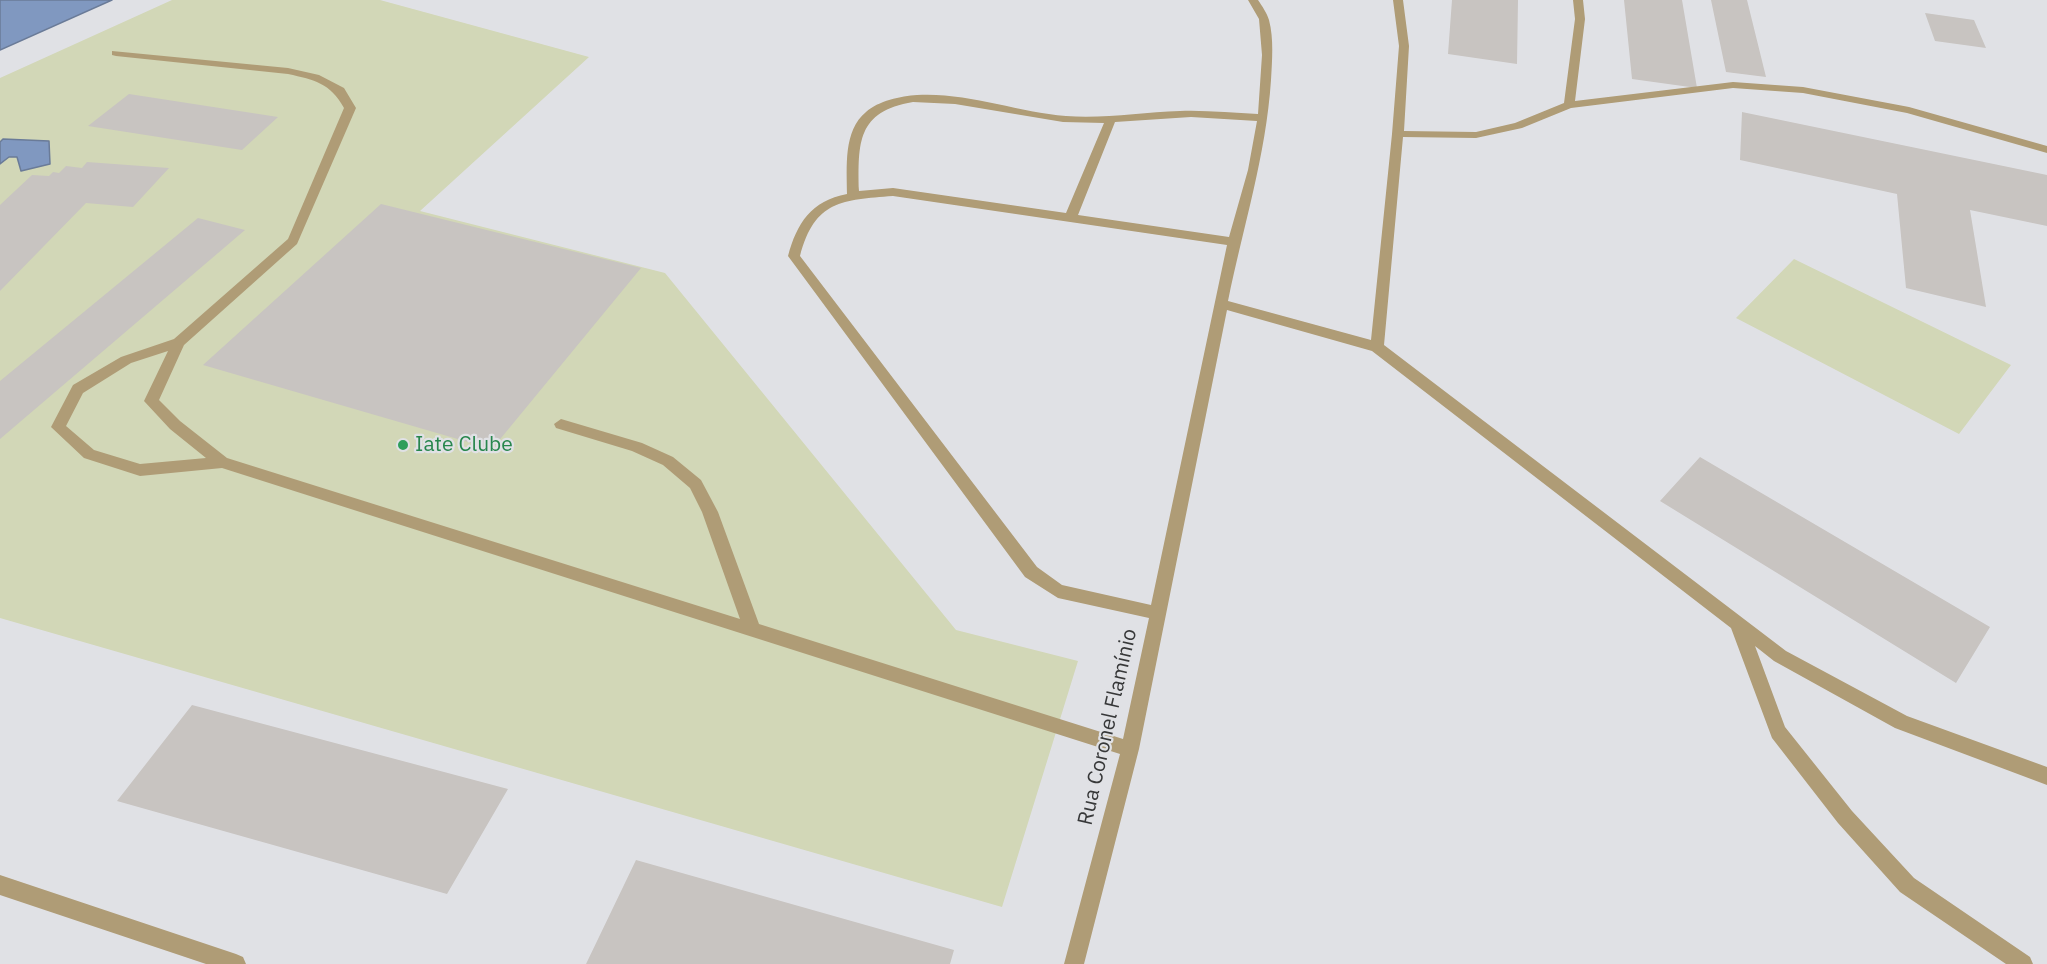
<!DOCTYPE html>
<html>
<head>
<meta charset="utf-8">
<style>
  body { margin:0 }
  canvas { display:block; background:#e0e1e5 }
</style>
</head>
<body>
<canvas width="2047" height="964"></canvas>
<script>
const ctx = document.querySelector('canvas').getContext('2d');
ctx.lineJoin = 'round';
function fillPath(path, color) { ctx.fillStyle = color; ctx.fill(path, 'evenodd'); }
function trace(path, color, width, dash) { ctx.strokeStyle = color; ctx.lineWidth = width; ctx.lineCap = dash ? 'butt' : 'round'; ctx.setLineDash(dash || []); ctx.stroke(path); }
function write(font, color, halo, rows, align = 'center') {
  ctx.font = font + ' "IBM Plex Sans",sans-serif'; ctx.lineWidth = 4.5; ctx.setLineDash([]); ctx.textBaseline = 'middle'; ctx.strokeStyle = halo; ctx.fillStyle = color; for (const [text, x, y, turn = 0] of rows) {
    ctx.save(); ctx.translate(x, y); ctx.rotate((+turn || 0) * Math.PI / 180); ctx.textAlign = isNaN(turn) ? turn : align; if (halo) ctx.strokeText(text, 0, 0); ctx.fillText(text, 0, 0); ctx.restore();
  }
}
const green = new Path2D(`
  M172 0H380L589 57 420 211 665 273 956 630 1078 661 1002 907 0 618V78Z
  M1794 259 2011 365 1959 434 1736 318Z`);
const water = new Path2D(`
  M0 0H112L0 50Z
  M3 139 49 141 50 164 21 171 17 157H9L0 164V142Z`);
const building = new Path2D(`
  M1452 0H1518L1517 64 1448 54Z
  M1624 0H1682L1697 88 1632 79Z
  M1711 0H1747L1766 77 1726 72Z
  M1925 13 1974 20 1986 48 1935 41Z
  M129 94 278 117 242 150 88 126Z
  M1742 112 2047 175V226L1970 210 1986 307 1906 288 1897 194 1740 160Z
  M87 162 169 168 133 207 86 203 0 291V205L32 175 49 176 53 172 59 173 66 166 82 168Z
  M381 204 641 268 492 449 203 365Z
  M198 218 245 230 0 439V381Z
  M1700 457 1990 627 1956 683 1660 501Z
  M192 705 508 789 447 894 117 801Z
  M636 860 954 950 950 964H586Z`);
const minor = new Path2D(`
  M1248 0H1258C1262 6 1267 13 1269 20 1274 39 1272 61 1271 80 1266 156 1243 227 1228 301L1371 340 1392 134 1399 46 1393 0H1403L1409 46 1404 131 1476 132 1515 123 1564 103 1575 19 1573 0H1583L1585 19 1575 101 1733 82 1803 87 1909 107 2047 146V153L1907 113 1803 93 1733 88 1571 108 1522 128 1476 138 1403 137 1384 345 1786 651 1907 716 2047 767V785L1895 728 1774 661 1755 646 1785 727 1852 811 1914 878 2030 957 2033 964H2006L1900 892 1838 823 1772 738 1731 628 1372 351 1227 310 1139 749 1084 964H1064L1120 754 222 468 140 476 84 458 51 427 73 385 121 357 174 339 288 239 344 108C330 83 315 80 288 74L116 56 112 55V51L288 68 319 75 344 88 356 108 297 244 184 345 159 400 180 421 227 458 740 619 702 512 690 488 663 465 632 451 556 428 554 424 561 419 642 443 673 457 701 480 718 512 759 624 1123 739 1149 618 1058 598 1025 577 788 256C797 223 811 201 847 194 847 167 843 131 866 112 878 101 901 96 917 95 967 92 1017 112 1066 116 1104 119 1142 112 1180 111 1206 110 1232 113 1258 114L1262 55 1259 19ZM913 102 955 104 1063 122 1104 123 1066 213 893 188 859 191C858 143 857 111 913 102ZM1191 117 1257 121 1248 170 1229 237 1078 215 1115 122ZM893 196 1227 245 1151 605 1062 585 1037 567 800 256C815 200 842 200 893 196ZM168 351 144 401 170 429 206 458 140 464 94 450 66 426 83 393 131 363Z
  M0 875 236 954 243 957 246 964H206L0 895Z`);
const markers = [
  [403,445,6,"#2e9e5b"]
];
const leisureNames = [
  ["Iate Clube",415,445]
];
const streetNames = [
  ["Rua Coronel Flamínio",1108,727,-77]
];
fillPath(green, '#d2d7b7');
fillPath(water, '#8098c0');
trace(water, '#6a7b98', 1.5);
fillPath(building, '#c8c4c1');
fillPath(minor, '#af9c76');
for (const [x, y, r, color] of markers) { const dot = new Path2D(); dot.arc(x, y, r, 0, 2 * Math.PI); ctx.fillStyle = color; ctx.fill(dot); trace(dot, '#e0e1e5', 2); }
write('21px', '#27864d', '#e0e1e5', leisureNames, 'left');
write('21px', '#373839', '#e0e1e5', streetNames);
</script>
</body>
</html>
